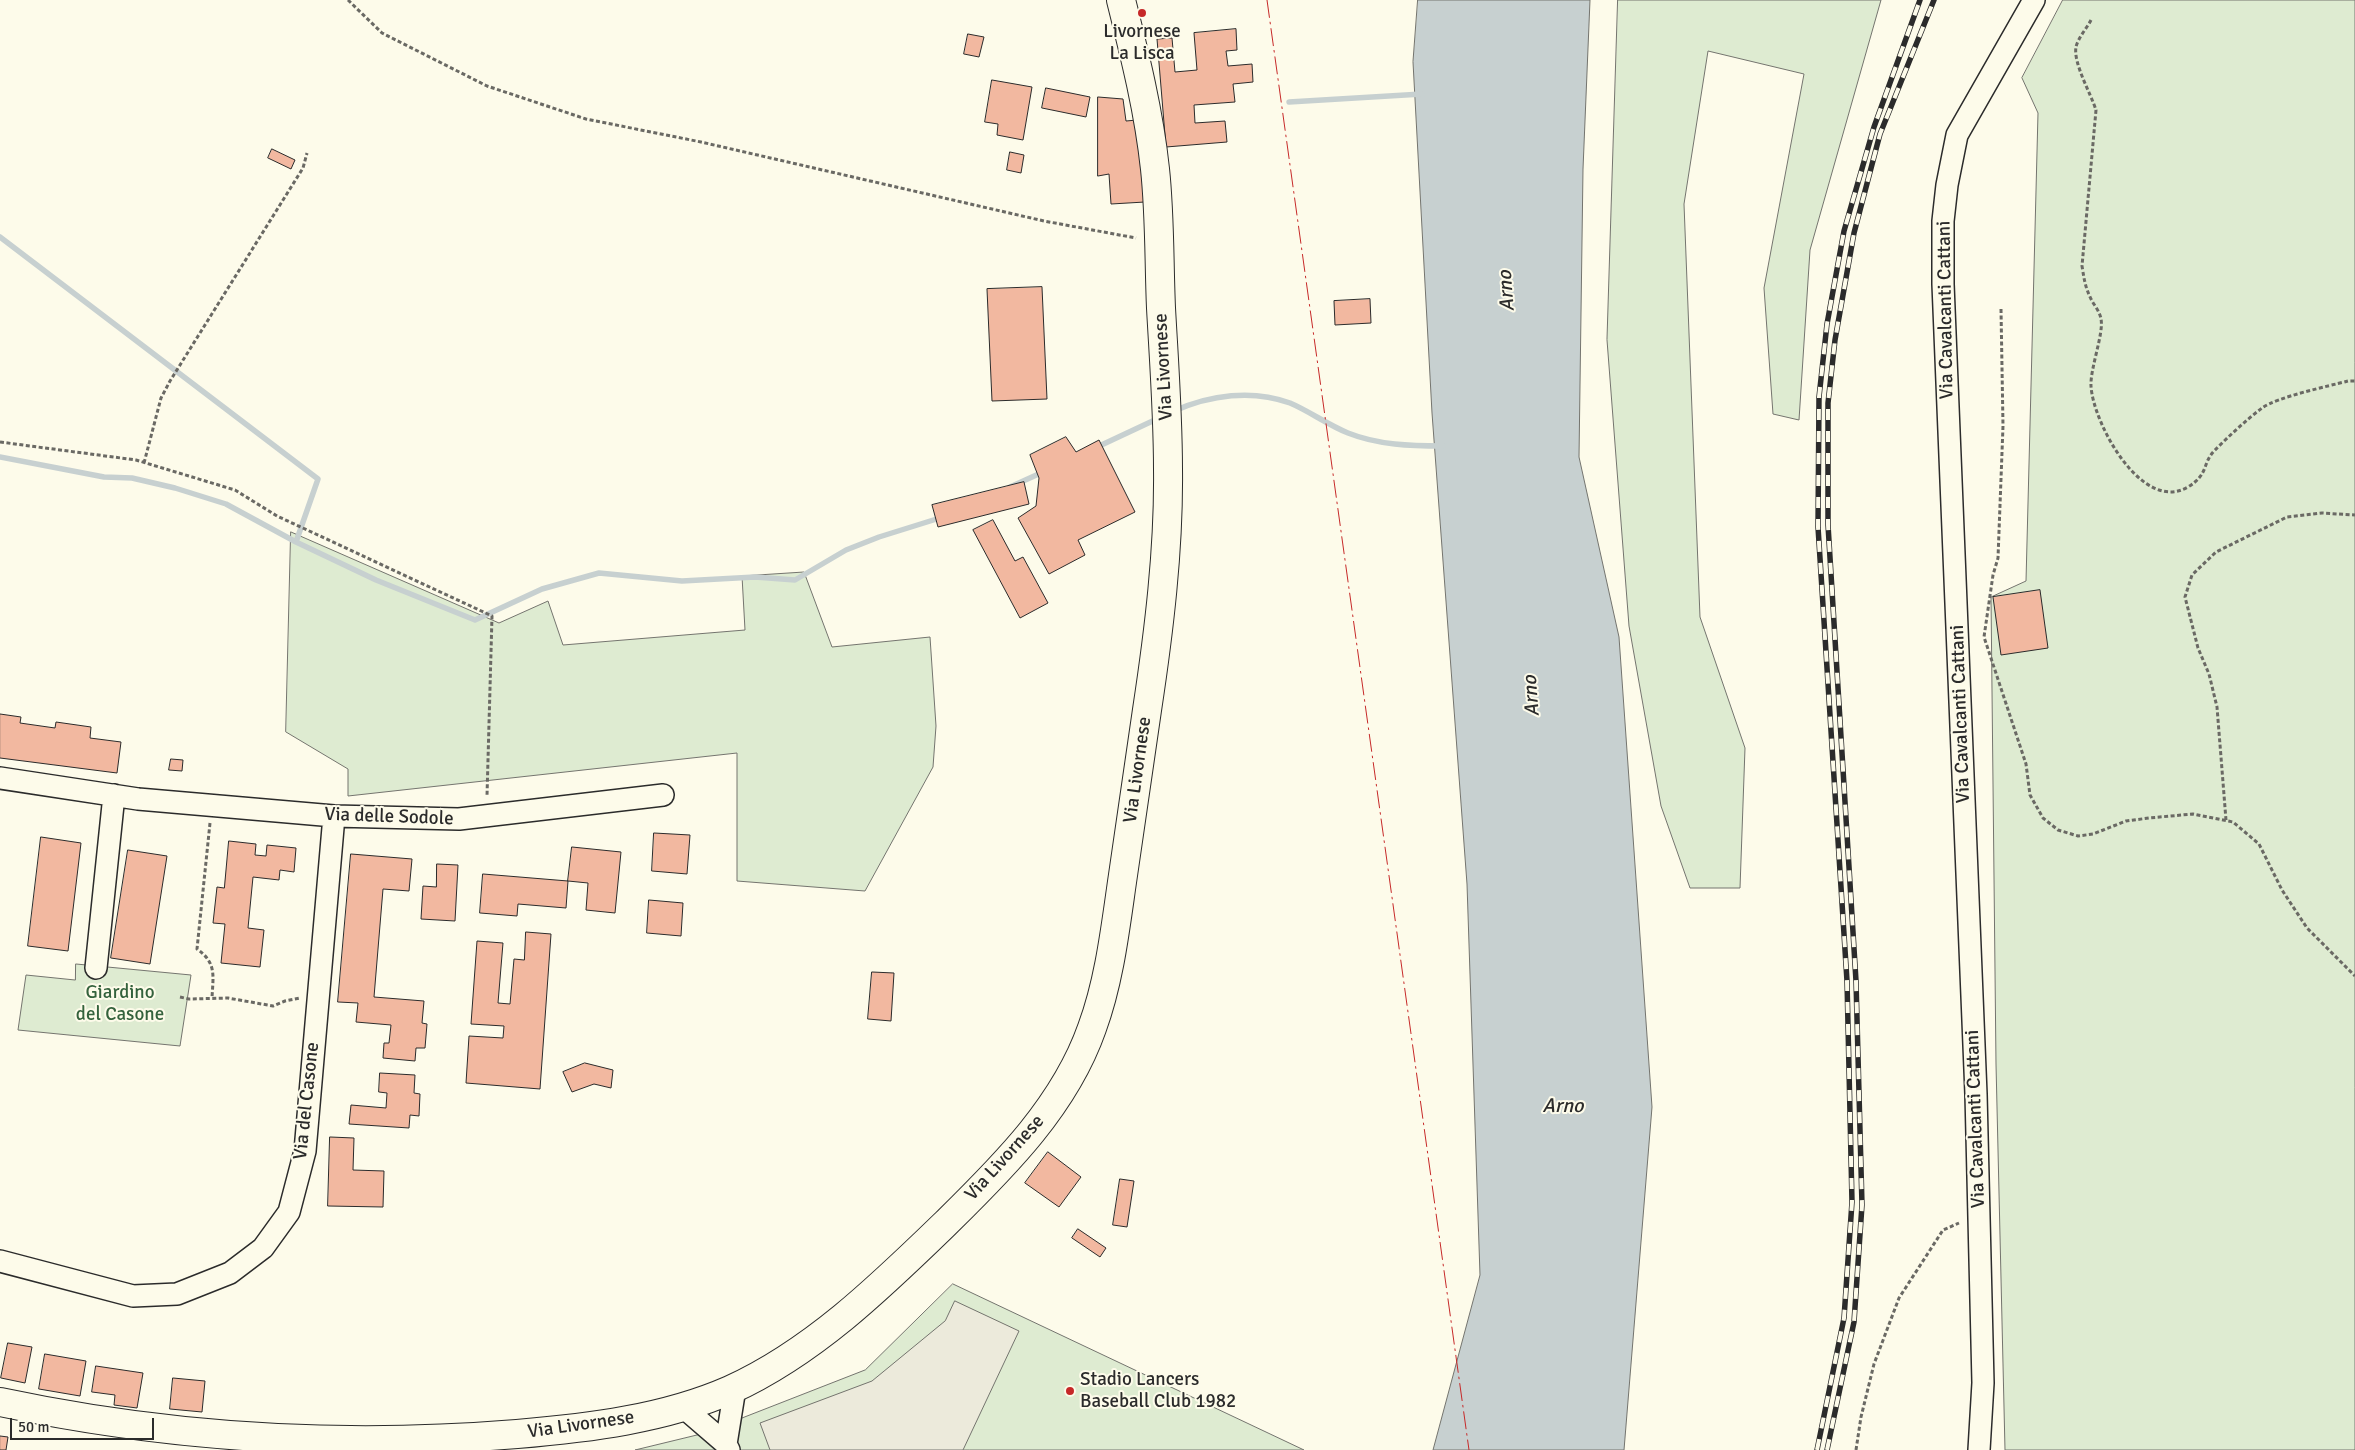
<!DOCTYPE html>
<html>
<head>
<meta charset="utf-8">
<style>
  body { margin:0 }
  #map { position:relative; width:2355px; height:1450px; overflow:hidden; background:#fdfbea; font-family:Signika,sans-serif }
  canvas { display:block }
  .scale { position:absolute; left:10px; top:1418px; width:144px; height:22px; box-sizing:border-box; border:2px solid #2b2b2b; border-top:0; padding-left:6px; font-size:15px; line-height:18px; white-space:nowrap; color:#2b2b2b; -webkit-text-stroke:4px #fdfbea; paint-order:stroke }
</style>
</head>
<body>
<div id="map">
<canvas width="2355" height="1450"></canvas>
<div class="scale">50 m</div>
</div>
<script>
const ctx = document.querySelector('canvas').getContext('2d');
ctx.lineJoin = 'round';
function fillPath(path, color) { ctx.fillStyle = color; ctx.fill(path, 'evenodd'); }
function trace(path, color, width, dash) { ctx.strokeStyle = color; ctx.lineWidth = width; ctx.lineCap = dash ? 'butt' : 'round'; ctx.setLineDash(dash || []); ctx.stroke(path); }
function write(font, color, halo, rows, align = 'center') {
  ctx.font = font + ' Signika,sans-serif'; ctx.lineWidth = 4; ctx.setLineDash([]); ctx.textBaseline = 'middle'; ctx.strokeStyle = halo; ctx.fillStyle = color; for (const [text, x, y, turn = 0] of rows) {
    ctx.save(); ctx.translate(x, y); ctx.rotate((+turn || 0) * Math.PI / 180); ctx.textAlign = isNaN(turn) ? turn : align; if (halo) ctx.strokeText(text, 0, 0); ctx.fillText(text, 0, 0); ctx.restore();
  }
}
const green = new Path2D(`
  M1618 0H1881L1810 250 1799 420 1773 414 1764 288 1804 74 1708 51 1684 204 1700 617 1745 748 1740 888H1690L1661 806 1629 626 1607 340Z
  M2063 0H2355V1450H2005L1996 1064 1991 597 2026 581 2038 113 2022 78Z
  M291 532 499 623 548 601 563 645 745 630 742 576 804 572 832 647 930 637 936 726 933 767 865 891 737 881V753L348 796V769L286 732Z
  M76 964 191 975 180 1046 18 1030 26 975 75 980Z
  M953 1284 1304 1450H635L701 1434 865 1370Z`);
const parking = new Path2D(`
  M955 1301 1019 1331 963 1450H770L760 1423 872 1381 945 1321Z`);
const water = new Path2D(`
  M1418 0H1590L1583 169 1579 457 1619 637 1652 1107 1624 1450H1433L1480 1275 1467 884 1432 413 1413 62Z`);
const stream = new Path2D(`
  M1289 102 1422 94
  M0 237 318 479 296 542
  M1174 411C1210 395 1252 389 1290 403 1309 411 1328 425 1348 433 1378 445 1411 446 1443 446
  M1095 448 1159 418
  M0 457 104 477 132 478 175 488 226 504 296 542 376 580 475 620 542 589 599 573 682 581 755 577 795 580 846 550 879 537 943 517
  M1010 487 1043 472`);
const building = new Path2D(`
  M1236 29 1237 50 1226 51 1228 66 1252 64 1253 82 1233 84 1235 102 1194 105 1195 123 1225 121 1227 142 1166 147 1157 39 1172 38 1175 72 1197 70 1194 33Z
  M968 34 984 37 979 57 964 54Z
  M992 80 1032 87 1023 140 997 135 998 124 985 122Z
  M1046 88 1090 97 1086 117 1042 108Z
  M1098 97 1123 99 1126 121 1137 120 1145 202 1111 204 1109 174 1098 176Z
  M272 149 295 160 291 169 268 158Z
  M1010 152 1024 155 1021 173 1007 170Z
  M1042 287 1047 399 992 401 987 289Z
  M1370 299 1371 323 1335 325 1334 301Z
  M1066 437 1076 452 1099 440 1135 512 1078 540 1085 555 1049 574 1018 518 1036 506 1039 478 1030 455Z
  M1024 482 1029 504 938 527 932 505Z
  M993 520 1015 561 1023 557 1048 603 1020 618 973 530Z
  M2040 590 2048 648 2001 655 1993 597Z
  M0 714 21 717 20 723 55 728 56 722 91 727 90 738 121 742 117 773 0 758Z
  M171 759 183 760 182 771 169 770Z
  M654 833 690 835 687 874 652 871Z
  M41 837 81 843 68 951 28 946Z
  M229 841 256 844 255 855 266 856 267 845 296 848 294 872 280 870 279 880 253 877 248 928 264 930 260 967 221 963 225 924 213 923 217 887 224 888Z
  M572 847 621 852 615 913 586 910 588 883 568 881Z
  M128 850 167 856 150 964 111 958Z
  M351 854 412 859 409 891 383 889 374 997 424 1001 422 1023 427 1024 425 1048H416L415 1061 383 1058 384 1043H389L391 1025 356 1022 358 1003 338 1002Z
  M437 864 458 865 455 921 421 919 423 886 436 887Z
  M483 874 568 881 566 908 518 904 517 916 480 913Z
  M649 900 683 903 681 936 647 933Z
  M526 932 551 934 540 1089 466 1083 469 1036 503 1038 504 1026 471 1024 477 941 503 943 498 1003 510 1004 514 959 524 960Z
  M872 972 894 973 891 1021 868 1019Z
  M585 1063 613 1070 611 1088 594 1084 572 1092 563 1072Z
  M380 1073 415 1075 414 1093 420 1094 419 1116 410 1115 409 1128 349 1124 351 1105 386 1108 387 1093 379 1092Z
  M330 1137 354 1138 353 1170 384 1171 383 1207 328 1206Z
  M1048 1152 1081 1177 1059 1207 1025 1183Z
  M1120 1179 1134 1181 1127 1227 1113 1225Z
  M1078 1229 1106 1248 1100 1257 1072 1238Z
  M8 1343 32 1347 25 1383 1 1378Z
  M45 1354 86 1361 80 1396 39 1389Z
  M96 1366 143 1373 137 1408 114 1405 115 1395 92 1392Z
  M173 1378 205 1381 202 1412 170 1409Z
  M0 1436 8 1437 6 1450H0Z`);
const path = new Path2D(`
  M348 0 382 33 487 86 586 119 701 142 1044 221 1136 238
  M2091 20C2087 28 2078 38 2076 47 2073 63 2091 94 2096 110L2082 266C2084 278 2085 287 2091 299 2094 305 2100 312 2101 319 2104 333 2090 369 2091 386 2093 423 2142 514 2188 487 2209 474 2202 464 2214 451 2228 437 2246 420 2262 408 2277 397 2329 386 2348 381H2355
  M2001 309 2003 426 1998 558 1993 575 1984 637 2026 764 2030 795 2043 818 2058 830 2078 836 2093 834 2126 821 2149 818 2193 814 2233 822 2259 844 2282 890 2307 928 2355 976
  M0 442 136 460 235 490 277 516 492 616 487 796
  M144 463 161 398 170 381 303 168 307 153
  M2226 820 2217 707 2209 674 2198 648 2185 597 2192 575 2216 552 2287 517 2322 513 2355 515
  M210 823 197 949C217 963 213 976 212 998
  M180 997 189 999 228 998 273 1006 285 1001 300 998
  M1856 1450 1861 1417 1874 1364 1899 1298 1943 1230 1959 1223`);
const minor = new Path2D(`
  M0 778 138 799 334 816 459 819 663 795
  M96 968 114 795
  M0 1261 133 1296 177 1294 230 1273 263 1248 289 1212 305 1151 334 816
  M683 1407 726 1444 729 1450
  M726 1444 735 1388
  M1979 1450 1983 1383 1976 1094 1943 284V221L1947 185 1957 135 2034 0`);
const major = new Path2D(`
  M0 1402C169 1438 344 1448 517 1434 588 1428 664 1419 730 1390 814 1352 883 1284 948 1221 1005 1165 1065 1105 1092 1028 1109 982 1115 931 1122 882 1130 825 1139 767 1147 710 1159 631 1169 549 1168 469 1168 415 1164 362 1161 308 1159 262 1160 215 1155 169 1149 112 1135 56 1121 0`);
const rail = new Path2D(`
  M1817 1450 1844 1318 1852 1202 1847 981 1818 527 1819 397 1827 324 1844 231 1874 127 1920 0
  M1827 1450 1854 1322 1862 1205 1856 981 1828 525V403L1835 340 1854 233 1880 134 1934 0`);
const power = new Path2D(`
  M1267 0 1469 1450`);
const markers = [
  [1142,13,5,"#c62828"],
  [1070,1391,5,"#c62828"]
];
const poiNames = [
  ["Livornese",1142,32],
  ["La Lisca",1142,54],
  ["Stadio Lancers",1080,1380,"left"],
  ["Baseball Club 1982",1080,1402,"left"]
];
const streetNames = [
  ["Via Cavalcanti Cattani",1946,310,-91],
  ["Via Livornese",1164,367,-93],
  ["Via Cavalcanti Cattani",1961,714,-92],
  ["Via Livornese",1138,770,-82],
  ["Via delle Sodole",389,817,2],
  ["Via del Casone",307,1101,-84],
  ["Via Cavalcanti Cattani",1976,1119,-92],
  ["Via Livornese",1005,1158,-48],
  ["Via Livornese",581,1425,-8]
];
const parkNames = [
  ["Giardino",120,993],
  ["del Casone",120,1015]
];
const waterNames = [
  ["Arno",1507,291,-94],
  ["Arno",1532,696,-94],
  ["Arno",1563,1107]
];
fillPath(green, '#deebd1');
trace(green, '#74746e', 1);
fillPath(parking, '#eceadb');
trace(parking, '#74746e', 1);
fillPath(water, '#c7d0d0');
trace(water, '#74746e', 1);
trace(stream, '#c7d0d0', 5.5);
fillPath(building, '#f2b8a0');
trace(building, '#2b2b2b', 1);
trace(minor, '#2b2b2b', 24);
trace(major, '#2b2b2b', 30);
trace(path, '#6a6964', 3, [4, 2.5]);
trace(minor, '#fdfbea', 21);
trace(major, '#fdfbea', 28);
trace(rail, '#2b2b2b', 5.5);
trace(rail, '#fdfbea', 4, [11]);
trace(power, '#c62828', 1, [18, 4, 2.5, 4]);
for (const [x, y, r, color] of markers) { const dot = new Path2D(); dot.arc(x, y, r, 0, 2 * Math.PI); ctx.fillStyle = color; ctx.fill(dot); trace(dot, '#fdfbea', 2); }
write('19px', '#2b2b2b', '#fdfbea', poiNames);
write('19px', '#2b2b2b', '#fdfbea', streetNames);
write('19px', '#34623c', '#fdfbea', parkNames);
write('italic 20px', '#2b2b2b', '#fdfbea', waterNames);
</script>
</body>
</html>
